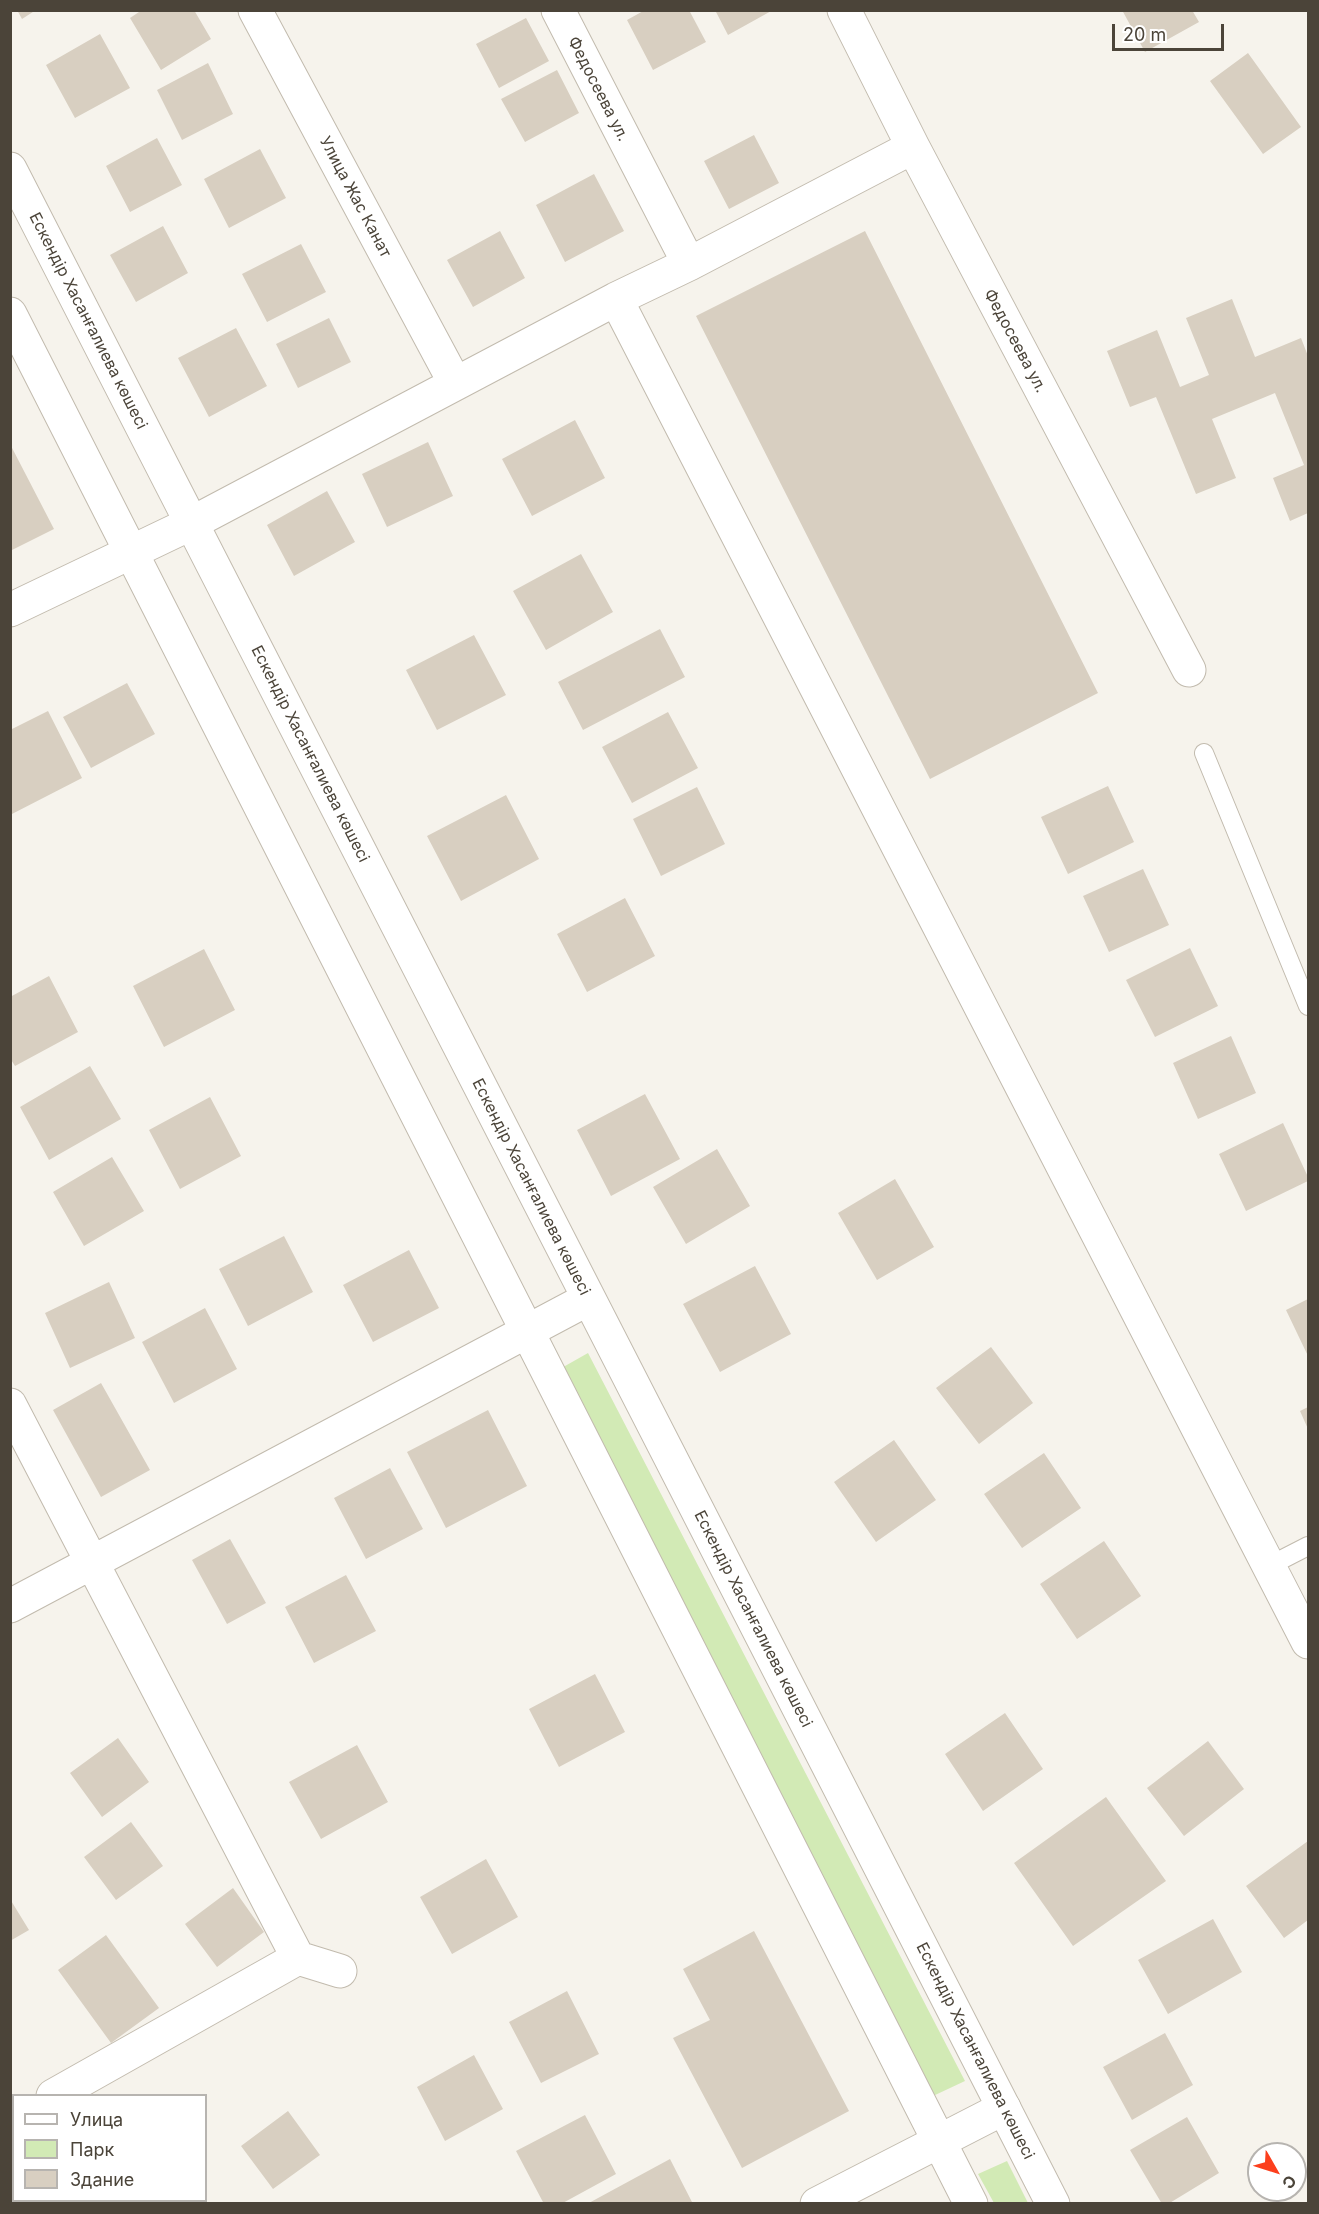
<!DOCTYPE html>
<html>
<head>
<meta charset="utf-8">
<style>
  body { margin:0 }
  #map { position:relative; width:1319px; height:2214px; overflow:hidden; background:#f6f3ec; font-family:Inter,sans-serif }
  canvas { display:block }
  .frame { position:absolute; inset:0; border:12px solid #4b4439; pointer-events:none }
  .legend { position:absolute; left:12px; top:2094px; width:195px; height:108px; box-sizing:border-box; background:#fff; border:2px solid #b7b4b0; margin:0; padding:8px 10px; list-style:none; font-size:18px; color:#4b4439 }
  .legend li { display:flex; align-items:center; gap:12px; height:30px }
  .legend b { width:30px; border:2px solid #b7b4b0 }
  .north { position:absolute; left:1247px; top:2142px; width:60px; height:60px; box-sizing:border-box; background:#fff; border:2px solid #b7b4b0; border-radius:50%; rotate:129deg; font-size:16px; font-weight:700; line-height:24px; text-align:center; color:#4b4439 }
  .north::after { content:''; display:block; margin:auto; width:21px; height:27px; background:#fc3f1d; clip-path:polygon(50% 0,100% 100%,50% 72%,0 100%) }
  .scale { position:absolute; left:1112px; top:24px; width:112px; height:27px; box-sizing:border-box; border:3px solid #4b4439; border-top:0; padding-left:8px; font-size:18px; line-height:21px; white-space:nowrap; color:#4b4439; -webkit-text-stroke:4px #fff; paint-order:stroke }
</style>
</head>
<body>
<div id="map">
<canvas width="1319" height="2214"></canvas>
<div class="frame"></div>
<ul class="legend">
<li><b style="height:8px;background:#fff"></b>Улица</li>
<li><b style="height:16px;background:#d2eab5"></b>Парк</li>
<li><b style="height:16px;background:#d8cfc1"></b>Здание</li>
</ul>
<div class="north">С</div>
<div class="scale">20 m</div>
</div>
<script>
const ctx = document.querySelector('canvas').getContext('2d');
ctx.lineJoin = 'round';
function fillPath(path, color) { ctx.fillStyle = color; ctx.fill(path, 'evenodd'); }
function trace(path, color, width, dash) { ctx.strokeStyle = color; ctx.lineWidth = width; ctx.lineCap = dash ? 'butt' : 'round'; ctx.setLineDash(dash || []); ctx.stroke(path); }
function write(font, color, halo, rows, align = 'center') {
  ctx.font = font + ' Inter,sans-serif'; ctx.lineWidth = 6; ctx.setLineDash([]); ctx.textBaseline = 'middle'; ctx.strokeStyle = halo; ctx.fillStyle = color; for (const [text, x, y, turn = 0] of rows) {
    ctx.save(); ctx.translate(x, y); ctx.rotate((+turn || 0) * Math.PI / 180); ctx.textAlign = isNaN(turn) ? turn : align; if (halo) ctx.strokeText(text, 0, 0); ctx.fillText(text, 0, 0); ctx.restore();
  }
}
const green = new Path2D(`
  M588 1353 965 2081 933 2096 558 1370Z
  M1007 2161 1028 2203H994L978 2174Z`);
const building = new Path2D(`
  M17 10H36L22 19Z
  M142 10H194L211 39 161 70 130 18Z
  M645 10H689L706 42 653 70 627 20Z
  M715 10H773L728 35Z
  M1122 10H1192L1199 22 1145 52Z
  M526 18 549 61 499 88 476 44Z
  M100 34 130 88 75 118 46 65Z
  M1248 53 1301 127 1263 154 1210 81Z
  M208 63 233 114 182 140 157 90Z
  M557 70 579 113 525 142 501 99Z
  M754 135 779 183 729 209 704 161Z
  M157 138 182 185 130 212 106 166Z
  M260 149 286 198 229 228 204 179Z
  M594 174 624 231 565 262 536 205Z
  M163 226 188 273 136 302 110 255Z
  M500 231 525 278 473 307 447 260Z
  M865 231 1098 693 930 779 696 316Z
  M301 244 326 292 267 322 242 274Z
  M1232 299 1255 357 1301 338 1308 356V513L1290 521 1273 478 1304 465 1275 393 1212 419 1236 478 1196 494 1156 397 1130 407 1107 351 1157 330 1180 387 1209 375 1186 318Z
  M329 318 351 362 298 388 276 344Z
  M236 328 267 386 209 417 178 358Z
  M575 420 605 478 532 516 502 459Z
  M428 442 453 496 387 527 362 474Z
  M10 444 54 529 10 551Z
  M327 491 355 542 294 576 267 525Z
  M581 554 613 612 546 650 513 591Z
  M660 629 685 677 583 730 558 682Z
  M474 635 506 695 437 730 406 670Z
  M127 683 155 734 91 768 63 717Z
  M48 711 82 778 10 815V730Z
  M668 712 698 768 632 803 602 747Z
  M1108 786 1134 842 1068 874 1041 817Z
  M697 787 725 844 661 876 633 819Z
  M506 795 539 859 461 901 427 836Z
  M1143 869 1169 925 1109 952 1083 896Z
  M625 898 655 956 587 992 557 934Z
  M1190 948 1218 1006 1155 1037 1126 980Z
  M204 949 235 1010 164 1047 133 986Z
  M49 976 78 1032 15 1066 10 1058V997Z
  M1231 1036 1256 1093 1198 1119 1173 1063Z
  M90 1066 121 1119 49 1160 20 1107Z
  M645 1094 680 1159 611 1196 577 1130Z
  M210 1097 241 1156 180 1189 149 1130Z
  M1283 1123 1308 1177V1181L1246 1211 1219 1154Z
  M717 1149 750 1206 686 1244 653 1187Z
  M112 1157 144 1211 84 1246 53 1192Z
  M895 1179 934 1247 877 1280 838 1213Z
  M284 1236 313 1292 248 1326 219 1269Z
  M409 1250 439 1308 373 1342 343 1285Z
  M755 1266 791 1334 720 1372 683 1304Z
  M109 1282 135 1338 70 1368 45 1313Z
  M1308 1299V1356L1286 1310Z
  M205 1308 237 1369 174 1403 142 1342Z
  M991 1347 1033 1403 979 1444 936 1388Z
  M101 1383 150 1470 101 1497 53 1410Z
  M1308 1407V1429L1300 1411Z
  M488 1410 527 1486 446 1528 407 1452Z
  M894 1440 936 1500 876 1542 834 1482Z
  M1044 1453 1081 1508 1022 1548 984 1494Z
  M390 1468 423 1529 366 1559 334 1498Z
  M230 1539 266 1603 227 1624 192 1560Z
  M1104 1541 1141 1596 1077 1639 1040 1584Z
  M346 1575 376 1631 314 1663 285 1607Z
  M595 1674 625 1732 559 1767 529 1709Z
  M1005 1713 1043 1769 983 1811 945 1754Z
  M118 1738 149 1782 102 1817 70 1773Z
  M1208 1741 1244 1789 1184 1836 1147 1788Z
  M357 1745 388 1802 321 1839 289 1782Z
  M1106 1797 1166 1881 1073 1946 1014 1863Z
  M131 1822 163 1866 116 1900 84 1857Z
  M1308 1841V1920L1284 1938 1246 1886Z
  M486 1859 518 1917 452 1954 420 1897Z
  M233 1888 264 1932 217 1967 185 1924Z
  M10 1899 29 1930 10 1941Z
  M1213 1919 1242 1972 1168 2014 1138 1960Z
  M754 1931 849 2111 742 2168 673 2038 710 2020 683 1969Z
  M106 1935 159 2008 111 2043 58 1970Z
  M567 1991 599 2054 541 2083 509 2022Z
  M1165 2033 1193 2085 1132 2120 1103 2067Z
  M474 2055 503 2109 445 2141 417 2087Z
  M288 2111 320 2155 273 2189 241 2146Z
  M585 2115 616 2174 561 2204H544L516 2151Z
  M1187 2117 1219 2173 1168 2204H1162L1130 2150Z
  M670 2159 693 2204H587Z`);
const service = new Path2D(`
  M1204 753 1308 1006
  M1269 1566 1308 1546`);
const minor = new Path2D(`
  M255 10 455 383
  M558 10 689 264
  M844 10 913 147 1189 670
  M616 299 1308 1642
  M10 610 192 523 616 299 689 264 913 147
  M10 1405 298 1958 340 1971
  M10 1606 588 1299
  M53 2096 298 1958
  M817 2204 1004 2108`);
const tertiary = new Path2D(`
  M10 169 1053 2204
  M10 314 971 2204
  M10 2118 14 2122
  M69 2200 71 2204`);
const streetNames = [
  ["Федосеева ул.",598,89,63],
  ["Улица Жас Канат",355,197,62],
  ["Ескендір Хасанғалиева көшесі",88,321,63],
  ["Федосеева ул.",1015,341,62],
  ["Ескендір Хасанғалиева көшесі",310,754,63],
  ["Ескендір Хасанғалиева көшесі",531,1187,63],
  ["Ескендір Хасанғалиева көшесі",753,1619,63],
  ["Ескендір Хасанғалиева көшесі",975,2051,63]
];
fillPath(green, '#d2eab5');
fillPath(building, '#d8cfc1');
trace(service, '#c2bbae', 20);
trace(minor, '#c2bbae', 35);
trace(tertiary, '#c2bbae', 35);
trace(service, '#fff', 18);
trace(minor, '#fff', 33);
trace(tertiary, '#fff', 33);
write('16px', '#4b4439', '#fff', streetNames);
</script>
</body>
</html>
